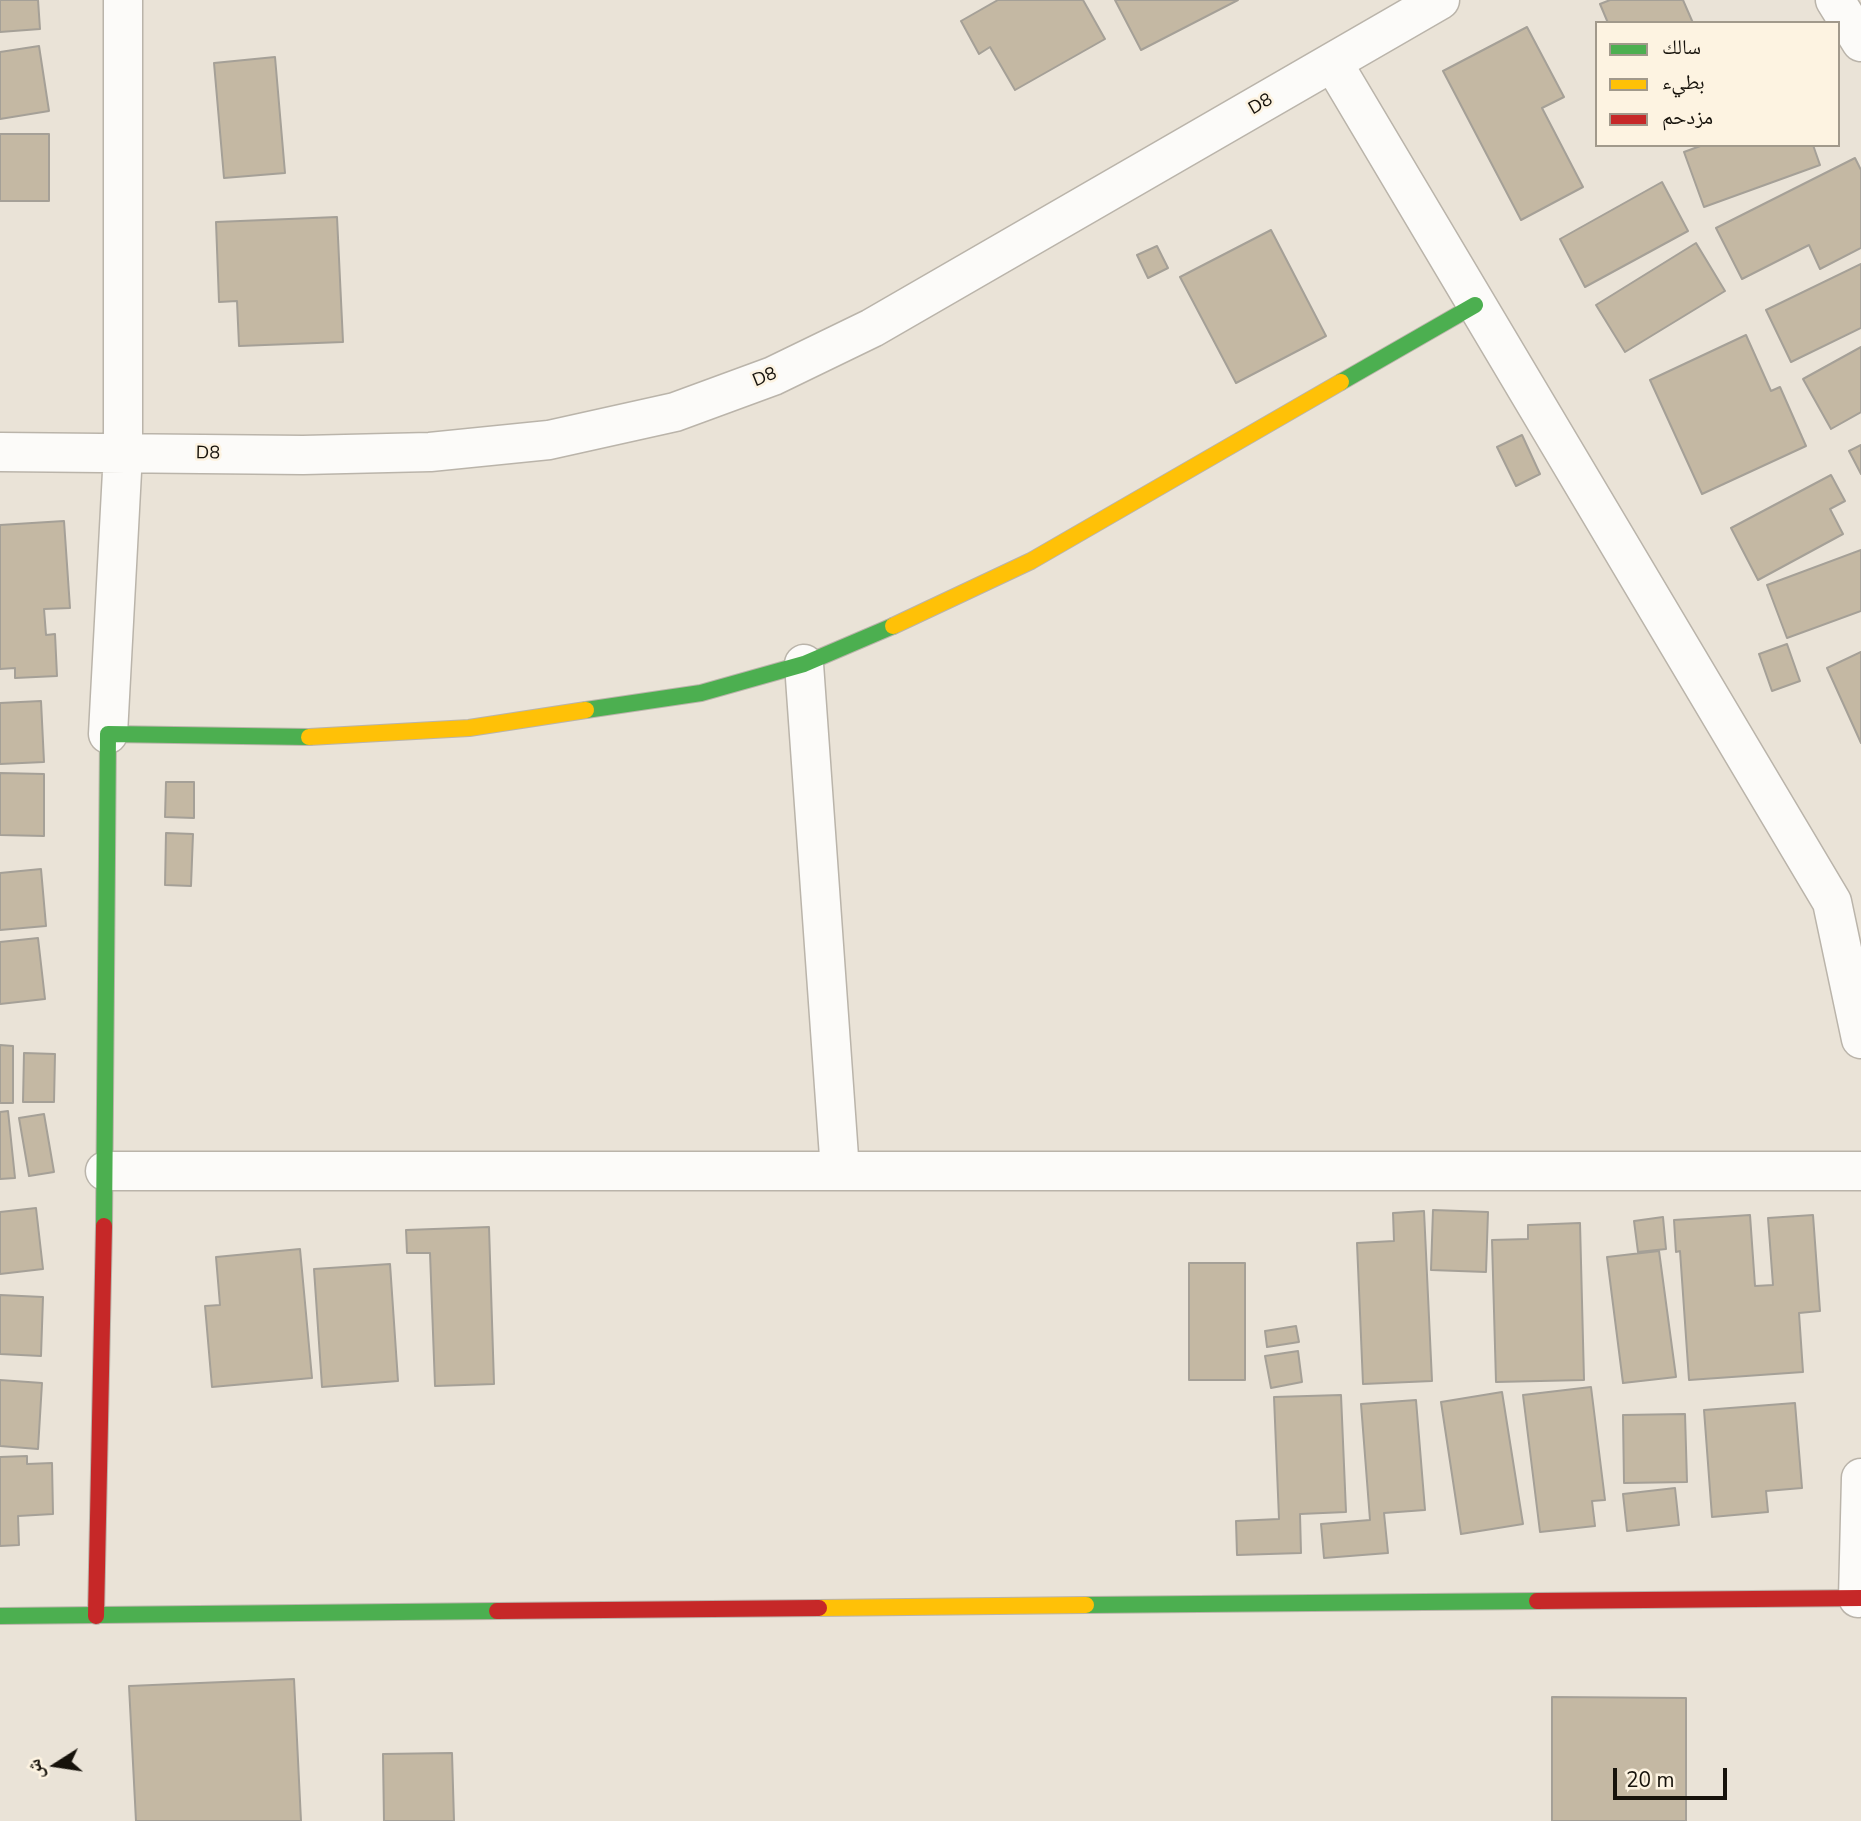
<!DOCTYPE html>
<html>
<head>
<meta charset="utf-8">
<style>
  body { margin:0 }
  #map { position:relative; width:1861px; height:1821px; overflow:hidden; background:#eae3d7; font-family:"Nunito Sans","Noto Naskh Arabic",sans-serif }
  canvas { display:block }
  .legend { position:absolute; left:1595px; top:21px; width:245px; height:126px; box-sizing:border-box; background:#fdf3e1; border:2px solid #a1998b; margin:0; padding:9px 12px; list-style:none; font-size:21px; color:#16120b }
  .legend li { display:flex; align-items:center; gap:14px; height:35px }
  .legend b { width:35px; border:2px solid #a1998b }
  .north { position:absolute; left:21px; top:1730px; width:70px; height:70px; -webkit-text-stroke:5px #fdf3e1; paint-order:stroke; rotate:258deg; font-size:19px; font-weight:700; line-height:28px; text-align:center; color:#16120b }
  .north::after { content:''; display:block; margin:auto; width:24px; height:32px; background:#16120b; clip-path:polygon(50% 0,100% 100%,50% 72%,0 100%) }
  .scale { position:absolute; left:1613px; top:1768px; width:114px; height:32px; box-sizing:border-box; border:4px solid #16120b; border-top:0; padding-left:9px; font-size:21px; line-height:24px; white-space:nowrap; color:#16120b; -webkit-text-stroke:5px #fdf3e1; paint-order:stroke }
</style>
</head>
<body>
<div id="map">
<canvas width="1861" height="1821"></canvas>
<ul class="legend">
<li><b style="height:9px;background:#4caf50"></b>سالك</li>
<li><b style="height:9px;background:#ffc107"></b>بطيء</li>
<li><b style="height:9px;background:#c62828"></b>مزدحم</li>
</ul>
<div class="north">ش</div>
<div class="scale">20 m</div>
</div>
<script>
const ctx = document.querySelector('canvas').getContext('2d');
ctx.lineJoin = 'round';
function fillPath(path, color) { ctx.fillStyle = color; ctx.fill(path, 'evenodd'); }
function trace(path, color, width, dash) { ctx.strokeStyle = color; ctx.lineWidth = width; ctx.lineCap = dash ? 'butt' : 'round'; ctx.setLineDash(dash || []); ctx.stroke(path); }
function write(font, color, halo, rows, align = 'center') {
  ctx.font = font + ' "Nunito Sans",sans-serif'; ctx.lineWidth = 5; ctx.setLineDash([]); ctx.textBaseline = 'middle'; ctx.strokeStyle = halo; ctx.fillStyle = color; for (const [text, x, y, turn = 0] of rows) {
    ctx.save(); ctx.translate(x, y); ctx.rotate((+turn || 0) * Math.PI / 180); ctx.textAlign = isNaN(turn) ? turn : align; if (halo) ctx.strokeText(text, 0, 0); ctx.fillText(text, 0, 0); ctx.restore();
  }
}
const building = new Path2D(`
  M0 0H38L40 29 0 32Z
  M998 0H1083L1105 39 1015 90 990 47 979 54 961 21Z
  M1115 0H1238L1141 50Z
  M1610 0H1683L1693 23H1608L1600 4Z
  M1527 27 1564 97 1542 108 1583 187 1521 220 1443 71Z
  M39 46 49 111 0 119V52Z
  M275 57 285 173 224 178 214 63Z
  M0 134H49V201H0Z
  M1703 145H1813L1820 165 1704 207 1684 152Z
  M1855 158 1861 170V248L1820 269 1809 245 1742 279 1716 228Z
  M1662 182 1688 231 1585 287 1560 239Z
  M337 217 343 342 239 346 237 301 219 302 216 222Z
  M1271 230 1326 336 1236 383 1180 277Z
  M1696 243 1725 291 1625 352 1596 305Z
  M1157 246 1168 268 1148 278 1137 255Z
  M1861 264V328L1791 362 1766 310Z
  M1746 335 1771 391 1780 387 1806 446 1702 494 1650 380Z
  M1861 347V412L1831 429 1803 379Z
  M1522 435 1540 474 1516 486 1497 447Z
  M1861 445V474L1849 451Z
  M1831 475 1845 501 1830 509 1843 534 1758 580 1731 528Z
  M64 521 70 608 44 609 46 635 55 634 57 676 15 678V668L0 669V525Z
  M1861 550V611L1787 638 1767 585Z
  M1787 644 1800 681 1772 691 1759 654Z
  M1861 652V743L1827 668Z
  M41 701 44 762 0 764V703Z
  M0 773 44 774V836L0 835Z
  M166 782H194V818L165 817Z
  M166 833 193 834 191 886 165 885Z
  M41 869 46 926 0 930V873Z
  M38 938 45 999 0 1004V942Z
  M0 1045 13 1046V1103H0Z
  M24 1053 55 1054 54 1102H23Z
  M8 1111 15 1178 0 1179V1112Z
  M44 1114 54 1172 29 1176 19 1118Z
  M36 1208 43 1269 0 1274V1212Z
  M1433 1210 1488 1212 1486 1272 1431 1270Z
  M1424 1211 1432 1381 1363 1384 1357 1243 1394 1241 1393 1213Z
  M1750 1215 1755 1286 1773 1285 1768 1218 1813 1215 1820 1311 1799 1313 1803 1372 1689 1380 1680 1251 1676 1252 1674 1220Z
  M1663 1217 1666 1249 1638 1252 1634 1221Z
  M1580 1223 1584 1380 1496 1382 1492 1240 1528 1239V1225Z
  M489 1227 494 1384 435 1386 430 1253H407L406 1230Z
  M300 1249 312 1378 212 1387 205 1306 220 1305 216 1257Z
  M1659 1251 1676 1377 1623 1383 1607 1257Z
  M1189 1263H1245V1380H1189Z
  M390 1264 398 1381 322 1387 314 1269Z
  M0 1295 43 1297 41 1356 0 1354Z
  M1296 1326 1299 1342 1267 1347 1265 1331Z
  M1298 1351 1302 1382 1271 1388 1265 1356Z
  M0 1380 42 1383 38 1449 0 1446Z
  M1591 1387 1605 1500 1592 1501 1595 1526 1540 1532 1523 1395Z
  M1502 1392 1523 1524 1461 1534 1441 1402Z
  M1341 1395 1346 1512 1300 1514 1301 1553 1237 1555 1236 1521 1279 1519 1274 1397Z
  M1416 1400 1425 1510 1384 1513 1388 1553 1324 1558 1321 1524 1370 1520 1361 1404Z
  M1795 1403 1802 1488 1766 1491 1768 1512 1712 1517 1704 1410Z
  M1685 1414 1687 1482 1624 1483 1623 1415Z
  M27 1456V1464L52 1463 53 1514 18 1516 19 1545 0 1546V1457Z
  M1675 1488 1679 1525 1627 1531 1623 1494Z
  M294 1679 301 1821H136L129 1686Z
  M1552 1697 1686 1698V1821H1552Z
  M452 1753 454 1821H384L383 1754Z`);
const street = new Path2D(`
  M1835 0 1861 42
  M1333 63 1832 902 1861 1039
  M0 452 303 455 430 452 549 440 675 412 773 376 872 328 1440 0
  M804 664 840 1171
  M108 734 123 453V0
  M105 1171H1861
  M1858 1598 1861 1478`);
const fast = new Path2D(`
  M1341 382 1475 305
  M586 710 701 693 804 664 893 626
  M104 1226 108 734 309 737
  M1086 1605 1537 1601
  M0 1616 497 1611`);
const slow = new Path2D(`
  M893 626 1031 561 1341 382
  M309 737 469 728 586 710
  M819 1608 1086 1605`);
const jam = new Path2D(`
  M1537 1601 1861 1598
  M497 1611 819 1608
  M96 1616 104 1226`);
const streetNames = [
  ["D8",1261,105,-30],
  ["D8",765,378,-22],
  ["D8",208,454,1]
];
fillPath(building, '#c4b8a3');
trace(building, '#a5a097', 2);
trace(street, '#bab4aa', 41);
trace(fast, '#bab4aa', 18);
trace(slow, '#bab4aa', 18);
trace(jam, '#bab4aa', 18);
trace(street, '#fcfbf9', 38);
trace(fast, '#4caf50', 16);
trace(slow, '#ffc107', 16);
trace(jam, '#c62828', 16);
write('18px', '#16120b', '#fdf3e1', streetNames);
</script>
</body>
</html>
